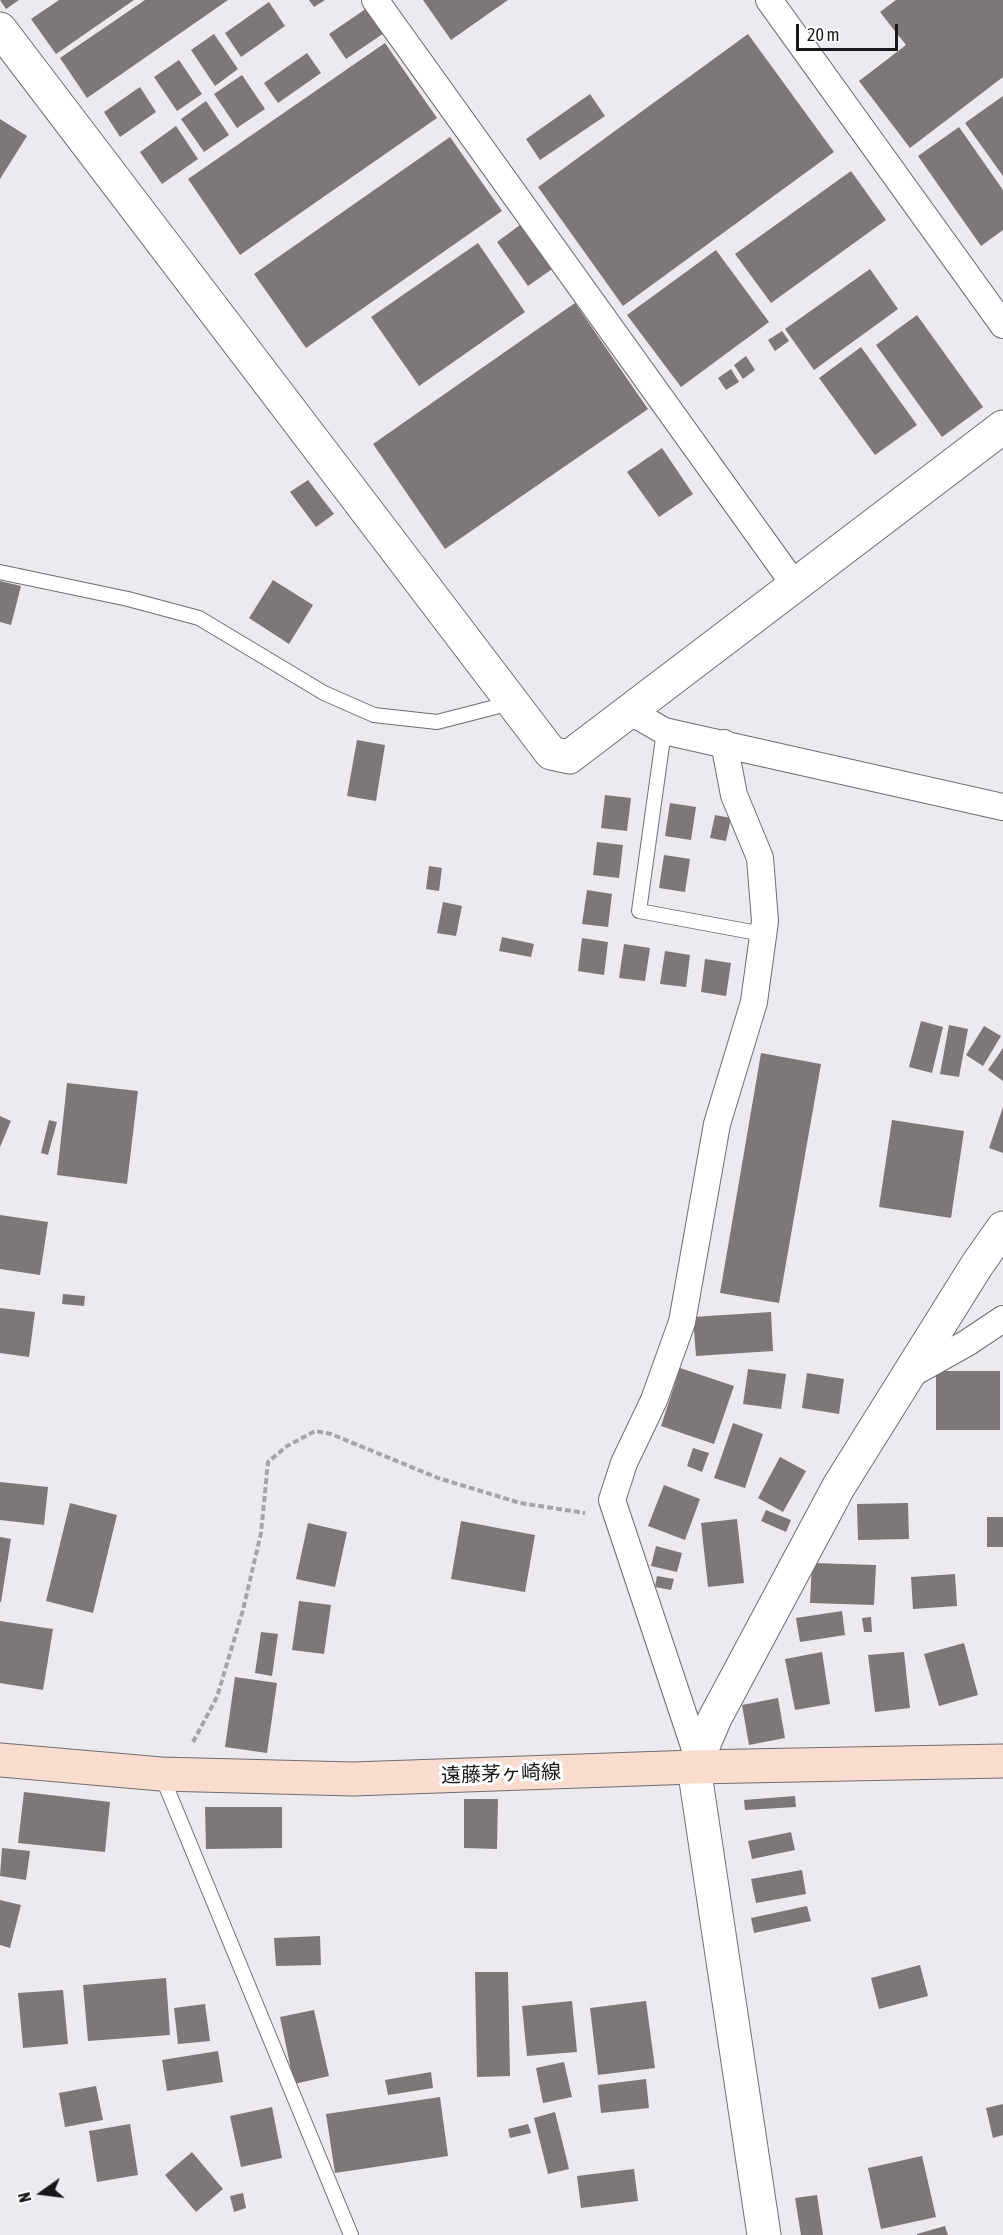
<!DOCTYPE html>
<html>
<head>
<meta charset="utf-8">
<style>
  body { margin:0 }
  #map { position:relative; width:1003px; height:2235px; overflow:hidden; background:#ece9ef; font-family:"Asap Condensed",sans-serif }
  canvas { display:block }
  .north { position:absolute; left:12px; top:2163px; width:60px; height:60px; -webkit-text-stroke:4px #fff; paint-order:stroke; rotate:256deg; font-size:16px; font-weight:700; line-height:24px; text-align:center; color:#181719 }
  .north::after { content:''; display:block; margin:auto; width:21px; height:27px; background:#181719; clip-path:polygon(50% 0,100% 100%,50% 72%,0 100%) }
  .scale { position:absolute; left:796px; top:24px; width:102px; height:27px; box-sizing:border-box; border:3px solid #181719; border-top:0; padding-left:8px; font-size:18px; line-height:21px; white-space:nowrap; color:#181719; -webkit-text-stroke:4px #fff; paint-order:stroke }
</style>
</head>
<body>
<div id="map">
<canvas width="1003" height="2235"></canvas>
<div class="north">N</div>
<div class="scale">20 m</div>
</div>
<script>
const ctx = document.querySelector('canvas').getContext('2d');
ctx.lineJoin = 'round';
function fillPath(path, color) { ctx.fillStyle = color; ctx.fill(path, 'evenodd'); }
function trace(path, color, width, dash) { ctx.strokeStyle = color; ctx.lineWidth = width; ctx.lineCap = dash ? 'butt' : 'round'; ctx.setLineDash(dash || []); ctx.stroke(path); }
function write(font, color, halo, rows, align = 'center') {
  ctx.font = font + ' "Asap Condensed","Noto Sans JP",sans-serif'; ctx.lineWidth = 6; ctx.setLineDash([]); ctx.textBaseline = 'middle'; ctx.strokeStyle = halo; ctx.fillStyle = color; for (const [text, x, y, turn = 0] of rows) {
    ctx.save(); ctx.translate(x, y); ctx.rotate((+turn || 0) * Math.PI / 180); ctx.textAlign = isNaN(turn) ? turn : align; if (halo) ctx.strokeText(text, 0, 0); ctx.fillText(text, 0, 0); ctx.restore();
  }
}
const building = new Path2D(`
  M0 0H19L6 9Z
  M59 0H134L56 54 31 19Z
  M145 0H228L87 98 60 58Z
  M309 0H325L314 7Z
  M423 0H508L451 40Z
  M896 0H1003V77L910 148 859 81 906 45 880 12Z
  M269 2 285 26 241 57 225 33Z
  M370 6 387 31 346 59 329 34Z
  M214 34 238 69 215 86 191 50Z
  M748 34 834 152 623 306 538 187Z
  M385 43 437 118 240 255 188 179Z
  M307 53 321 73 278 103 264 83Z
  M179 60 202 94 177 111 154 77Z
  M242 75 265 109 237 128 214 94Z
  M140 87 156 112 120 137 104 112Z
  M590 94 605 116 540 160 526 139Z
  M1003 96V176L965 123Z
  M206 101 229 135 204 152 181 119Z
  M0 119 27 136 0 179Z
  M176 126 198 159 162 184 140 152Z
  M959 127 1003 190V230L981 246 918 156Z
  M450 137 502 211 306 348 254 274Z
  M851 171 886 220 771 303 735 254Z
  M524 222 555 267 528 286 497 242Z
  M478 243 525 312 419 386 371 317Z
  M716 250 769 322 681 387 627 315Z
  M870 269 898 309 814 370 785 329Z
  M575 303 648 409 445 549 373 444Z
  M917 315 983 407 942 437 876 345Z
  M782 331 789 341 775 351 768 340Z
  M861 347 917 425 875 455 819 378Z
  M746 356 755 370 743 379 734 365Z
  M731 369 739 382 726 390 718 378Z
  M662 448 693 494 659 517 627 472Z
  M308 480 334 514 316 527 290 492Z
  M273 580 313 605 289 644 249 618Z
  M0 581 21 586 11 625 0 622Z
  M357 740 385 745 376 801 347 796Z
  M605 795 631 798 627 831 601 828Z
  M670 803 696 807 691 840 665 836Z
  M715 815 731 818 726 841 710 838Z
  M597 842 623 845 619 878 593 875Z
  M664 855 690 859 685 892 659 888Z
  M429 866 442 868 439 891 426 889Z
  M587 890 612 894 608 927 582 924Z
  M443 902 462 906 456 936 437 933Z
  M502 937 534 944 531 957 499 951Z
  M582 938 608 942 604 975 578 971Z
  M624 944 650 948 645 981 619 978Z
  M665 951 690 955 686 987 660 984Z
  M705 959 731 963 726 996 701 992Z
  M921 1021 943 1027 932 1073 909 1067Z
  M949 1025 968 1029 959 1077 940 1074Z
  M984 1026 1001 1036 983 1066 966 1055Z
  M1003 1048V1081L988 1070Z
  M761 1053 821 1064 779 1303 720 1293Z
  M67 1083 138 1091 127 1184 57 1175Z
  M1003 1107V1153L989 1148Z
  M0 1116 11 1121 0 1147Z
  M49 1120 57 1122 48 1155 41 1153Z
  M892 1120 964 1131 951 1218 879 1207Z
  M0 1215 48 1222 40 1275 0 1269Z
  M63 1294 85 1296 84 1306 62 1304Z
  M0 1308 35 1312 29 1357 0 1353Z
  M771 1312 773 1351 696 1356 693 1317Z
  M680 1368 734 1386 714 1444 661 1426Z
  M748 1369 786 1374 781 1409 743 1404Z
  M936 1371H1000V1430H936Z
  M807 1373 844 1379 839 1414 802 1408Z
  M733 1423 763 1434 745 1488 714 1478Z
  M693 1448 709 1453 702 1472 687 1466Z
  M780 1457 806 1471 783 1512 758 1498Z
  M0 1482 48 1487 44 1525 0 1520Z
  M664 1485 700 1499 685 1540 648 1526Z
  M70 1503 117 1515 93 1613 46 1601Z
  M908 1503 909 1539 858 1540 857 1504Z
  M766 1510 791 1520 786 1532 761 1521Z
  M987 1517H1003V1547H987Z
  M737 1519 744 1583 708 1587 701 1523Z
  M461 1521 535 1535 525 1592 451 1579Z
  M308 1523 347 1532 335 1587 296 1579Z
  M0 1537 11 1539 1 1602H0Z
  M656 1546 682 1553 677 1572 651 1566Z
  M812 1563 876 1565 874 1605 810 1603Z
  M955 1574 957 1606 913 1609 911 1577Z
  M657 1576 674 1579 671 1590 655 1587Z
  M299 1601 331 1605 324 1654 292 1650Z
  M842 1611 845 1635 800 1642 796 1618Z
  M871 1617 872 1632H864L862 1618Z
  M0 1621 53 1629 43 1690 0 1683Z
  M261 1632 278 1634 272 1676 255 1673Z
  M964 1643 978 1695 939 1706 924 1654Z
  M822 1652 830 1704 795 1710 785 1659Z
  M904 1652 910 1708 875 1712 868 1655Z
  M235 1677 277 1683 267 1753 225 1747Z
  M778 1698 785 1738 749 1745 742 1705Z
  M24 1792 110 1802 105 1852 18 1843Z
  M795 1796 796 1807 745 1810 744 1800Z
  M464 1799H498L497 1849 464 1848Z
  M205 1807H282V1848L206 1849Z
  M791 1832 795 1850 752 1859 748 1841Z
  M2 1848 30 1851 26 1880 0 1876Z
  M802 1870 806 1894 756 1903 751 1879Z
  M0 1900 21 1905 10 1948 0 1945Z
  M807 1906 811 1921 754 1933 751 1918Z
  M320 1936 321 1965 276 1966 274 1938Z
  M920 1965 928 1996 879 2009 871 1978Z
  M475 1972H508L510 2076 477 2077Z
  M166 1978 170 2035 88 2041 83 1985Z
  M63 1990 68 2044 23 2048 18 1993Z
  M572 2001 577 2052 527 2056 522 2006Z
  M646 2001 655 2068 598 2075 590 2008Z
  M205 2004 210 2041 178 2044 174 2008Z
  M314 2010 329 2076 294 2084 280 2017Z
  M218 2051 223 2082 167 2091 162 2060Z
  M564 2062 572 2097 543 2103 536 2068Z
  M431 2072 433 2088 388 2095 385 2080Z
  M646 2079 649 2108 601 2113 598 2085Z
  M96 2086 103 2120 65 2127 59 2093Z
  M440 2097 448 2156 335 2173 326 2114Z
  M1003 2104V2135L993 2138 986 2108Z
  M272 2107 282 2158 241 2167 230 2116Z
  M555 2112 569 2169 548 2174 534 2118Z
  M130 2124 138 2175 97 2182 89 2131Z
  M528 2124 531 2133 510 2138 508 2129Z
  M192 2152 223 2189 196 2212 165 2175Z
  M922 2156 936 2217 881 2229 868 2168Z
  M634 2169 638 2201 581 2208 577 2176Z
  M243 2193 246 2208 234 2212 230 2196Z
  M817 2195 823 2235H801L795 2198Z
  M945 2226 948 2235H917V2234Z`);
const path = new Path2D(`
  M193 1742 217 1697 243 1610 261 1533 268 1462 287 1446 315 1431 331 1434 438 1478 520 1503 585 1513`);
const service = new Path2D(`
  M0 572 128 599 199 618 324 693 374 715 437 722 511 703
  M664 731 639 911 763 934
  M161 1774 351 2235`);
const minor = new Path2D(`
  M375 0 794 584
  M769 0 1003 325
  M631 712 664 731 1003 807
  M908 1376 967 1343 1003 1319
  M698 1758 612 1500 624 1463 654 1400 682 1322 717 1124 754 1002 765 921 760 858 734 795 724 743`);
const tertiary = new Path2D(`
  M0 29 551 753 569 757 1003 427
  M764 2235 694 1767 715 1718 839 1486 977 1265 1003 1228`);
const secondary = new Path2D(`
  M0 1760 161 1774 353 1779 694 1767 1003 1761`);
const streetNames = [
  ["遠藤茅ヶ崎線",501,1774,-2]
];
fillPath(building, '#7d7877');
trace(service, '#6f6d71', 16);
trace(minor, '#6f6d71', 28);
trace(tertiary, '#6f6d71', 35);
trace(secondary, '#6f6d71', 35);
trace(path, '#a7a4a9', 4, [6, 3]);
trace(service, '#fff', 14);
trace(minor, '#fff', 26);
trace(tertiary, '#fff', 33);
trace(secondary, '#f9dcce', 33);
write('20px', '#181719', '#fff', streetNames);
</script>
</body>
</html>
